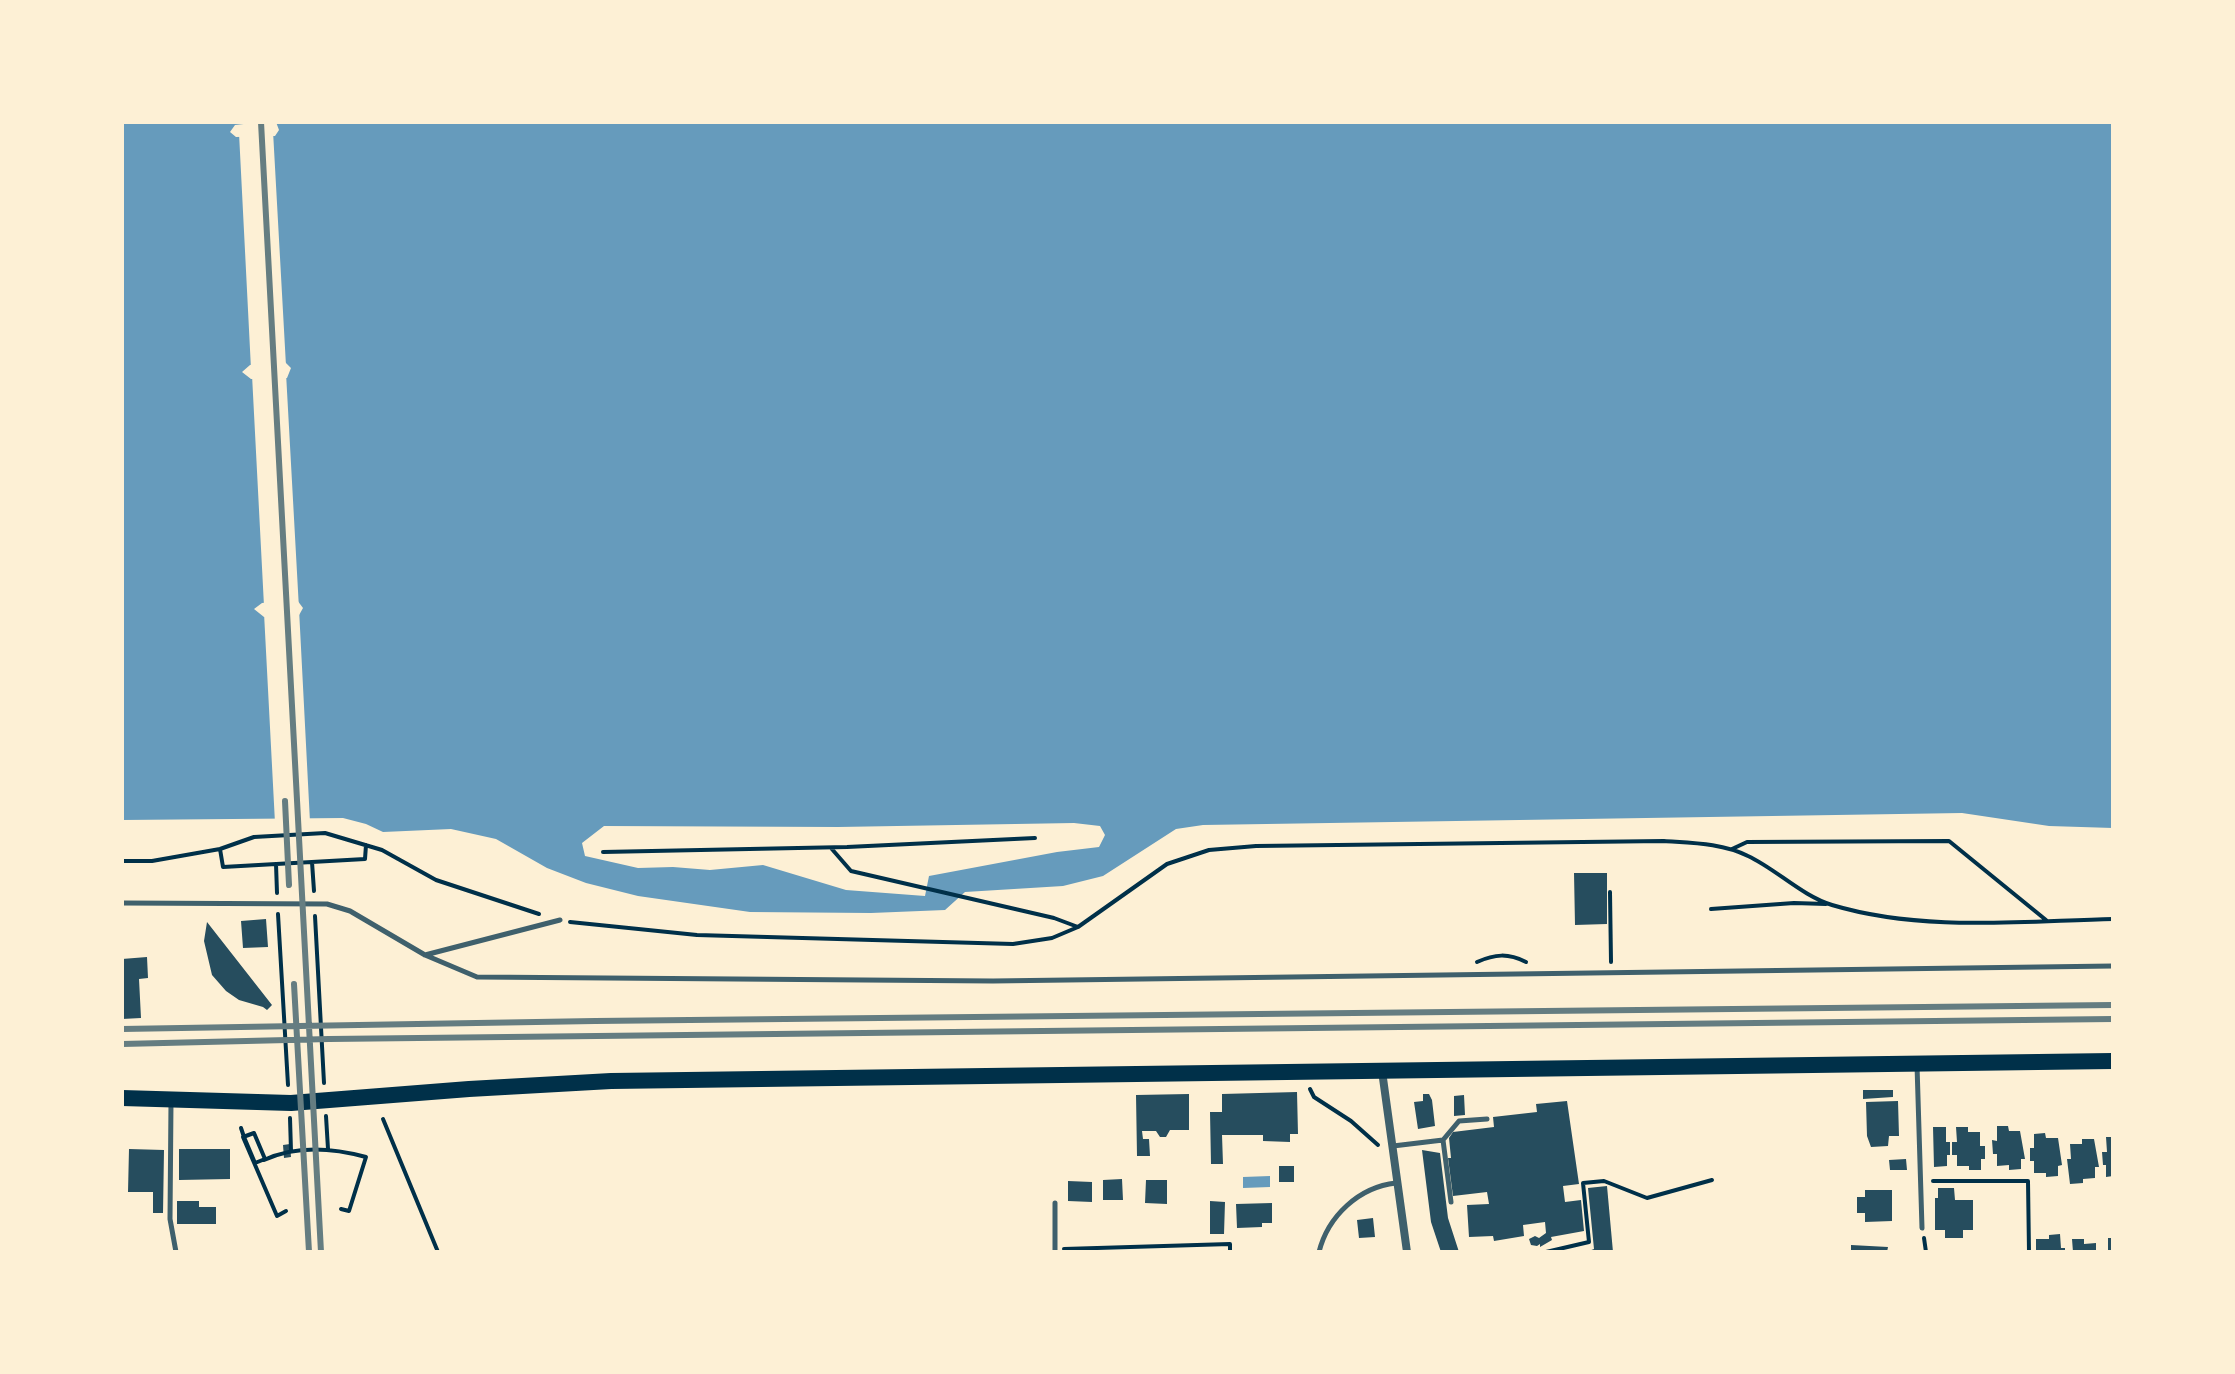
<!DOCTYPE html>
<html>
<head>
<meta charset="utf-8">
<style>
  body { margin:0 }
  #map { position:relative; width:2235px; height:1374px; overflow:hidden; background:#fdf0d5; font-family:"Varela Round",sans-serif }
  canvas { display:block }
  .frame { position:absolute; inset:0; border:124px solid #fdf0d5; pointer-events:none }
</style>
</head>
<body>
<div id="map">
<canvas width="2235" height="1374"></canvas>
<div class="frame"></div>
</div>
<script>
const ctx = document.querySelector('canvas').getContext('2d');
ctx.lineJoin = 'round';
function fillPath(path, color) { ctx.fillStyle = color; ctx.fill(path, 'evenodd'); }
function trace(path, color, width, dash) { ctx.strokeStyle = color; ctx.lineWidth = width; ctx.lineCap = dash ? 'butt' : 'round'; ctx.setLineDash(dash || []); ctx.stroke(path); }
const water = new Path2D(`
  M122 122H261L235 125 230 132 236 137 275 136 279 130 276 122H2113V828L2049 826 1962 813 1203 825 1176 829 1103 876 1063 886 965 892 945 910 871 913 750 912 638 896 586 883 547 868 496 839 451 829 383 832 366 824 343 818 122 820ZM284 361 291 368 287 378 251 379 242 372 250 365ZM297 600 303 608 298 617H264L254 609 262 603ZM1074 823 1100 826 1105 835 1099 847 1057 852 929 876 925 896 846 890 763 865 710 870 673 867 638 868 585 856 582 843 604 826 838 827Z
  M1270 1176V1187L1243 1188V1177Z`);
const pier = new Path2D(`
  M273 131 286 366 251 369 239 133Z
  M286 373 299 609 297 605 264 606 252 375Z
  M299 609 310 822 275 823 264 613H298Z`);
const building = new Path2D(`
  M1574 873H1607V924L1575 925Z
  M266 919 268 947 243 948 241 921Z
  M207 922 272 1005 267 1010 263 1007 239 1000 226 991 212 975 204 941Z
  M147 957 148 978 139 979 141 1018 122 1019V959Z
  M1863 1090H1893V1097L1863 1099Z
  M1297 1092 1298 1134H1290V1142L1263 1141V1135H1222L1223 1164H1211L1210 1112H1222V1094Z
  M1189 1094V1130H1170L1166 1137H1160L1156 1131H1142L1143 1139H1149L1150 1156H1137L1136 1095Z
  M1423 1094H1429L1432 1100 1435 1126 1418 1129 1414 1102 1423 1101Z
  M1464 1095 1465 1115 1454 1116V1096Z
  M1567 1101 1579 1184 1563 1186 1565 1202 1581 1200 1584 1231 1551 1237 1552 1240 1540 1247V1244L1537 1246 1531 1245 1529 1239 1535 1236 1539 1238 1546 1233 1545 1222 1523 1225 1524 1236 1494 1241 1493 1236 1469 1237 1467 1205 1489 1204 1487 1192 1453 1196 1448 1158H1451L1449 1138 1453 1132 1494 1127 1493 1117 1537 1112 1536 1104Z
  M1898 1101 1899 1136H1889L1888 1146 1871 1147 1867 1136 1866 1102Z
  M1997 1126H2008L2009 1131H2020L2025 1159H2021V1169L2009 1170V1165L1997 1166V1154H1993L1992 1140 1997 1141Z
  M1933 1127H1946V1142H1950V1155H1947V1166L1934 1167Z
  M1956 1127H1968V1132H1980V1146H1985V1159H1981V1170H1969V1166H1957V1155H1952V1142H1957Z
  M2045 1133 2046 1138H2058L2062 1165 2058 1166V1176L2046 1177V1173H2034V1161H2030V1148H2034V1134Z
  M2106 1137H2113V1176L2106 1177V1165H2103L2102 1152H2107Z
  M2082 1139H2094L2099 1167H2095V1178L2083 1179V1183L2070 1184 2067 1159H2071L2070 1144H2082Z
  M290 1144 291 1157 284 1158 283 1145Z
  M129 1149 164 1150 163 1213H153V1192H128Z
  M179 1149H230V1179L179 1180Z
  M1422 1150 1440 1153 1448 1218 1459 1252H1441L1431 1222Z
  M1906 1159 1907 1170H1890L1889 1160Z
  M1279 1166H1294V1182H1279Z
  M1122 1179 1123 1200H1103V1180Z
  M1146 1180H1167V1204L1145 1203Z
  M1068 1181 1092 1182V1202L1068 1201Z
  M1607 1186 1613 1252H1586L1594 1249 1588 1188Z
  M1938 1188H1954L1955 1200H1973V1230H1963V1238H1945V1230H1935V1198H1938Z
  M1865 1190H1892V1221L1865 1222V1213H1857V1197H1865Z
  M177 1201H199V1207H216V1224H177Z
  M1210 1201 1225 1202 1224 1234H1210Z
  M1272 1203V1223H1262V1227L1237 1228 1236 1204Z
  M1373 1218 1375 1237 1359 1238 1357 1220Z
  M2060 1234 2061 1248H2065V1252H2036V1239H2049V1235Z
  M2108 1238H2113V1252H2108Z
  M2072 1239H2084V1244L2096 1243V1252H2073Z
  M1851 1245 1888 1247 1887 1252H1851Z`);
const path = new Path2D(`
  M831 848 851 871 1054 918 1078 927
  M220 849 223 867 365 859 366 845
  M1732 849 1747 842 1949 841 2046 920
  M603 852 847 847 1035 838
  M122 861H152L220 849 254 837 325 833 382 850 436 880 539 914
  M312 862 314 891
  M276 864 277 893
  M1610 892 1611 962
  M1711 909 1794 903 1826 904
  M278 914 288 1085
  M315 916 324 1083
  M570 922 697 935 1013 944 1052 938 1078 927 1167 864 1209 850 1256 846 1664 841C1692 843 1722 843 1748 856 1776 869 1802 896 1832 905 1922 932 2021 921 2113 919
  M1477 962C1495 954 1508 953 1526 962
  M1310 1089 1314 1097 1351 1121 1378 1145
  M326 1116 328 1149
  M290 1118 291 1151
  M383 1119 438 1252
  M241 1128 244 1137 255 1163 265 1159 254 1133 243 1137 277 1216 286 1211
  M264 1160C296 1145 333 1148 366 1157L349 1211 341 1209
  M1933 1181H2028L2029 1252
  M1924 1238 1926 1252
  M1064 1249 1230 1244V1252
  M1546 1252 1589 1242 1583 1183 1604 1181 1647 1198 1712 1180`);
const service = new Path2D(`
  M122 903 327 904 350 911 425 955 477 977 993 981 2113 966
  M425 955 560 920
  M1917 1065 1922 1228
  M171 1102 170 1219 176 1252
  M1443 1140 1459 1121 1487 1119
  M1393 1146 1443 1140 1451 1202
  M1055 1203V1252
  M1319 1252C1328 1216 1359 1187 1396 1183`);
const minor = new Path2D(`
  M1382 1071 1407 1252`);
const primary = new Path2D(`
  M122 1098 291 1103 469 1089 611 1081 2113 1061`);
const rail = new Path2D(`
  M261 122 321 1252
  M285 801 289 885
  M294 984 309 1252
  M122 1029 595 1021 2113 1005
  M122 1044 329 1039 2113 1019`);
fillPath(water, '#669bbc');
fillPath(pier, '#fdf0d5');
fillPath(building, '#264d5e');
trace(path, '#003049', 4);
trace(service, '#3f606c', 5);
trace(minor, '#3f606c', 8);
trace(primary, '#003049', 16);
trace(rail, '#657d81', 6);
</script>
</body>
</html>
